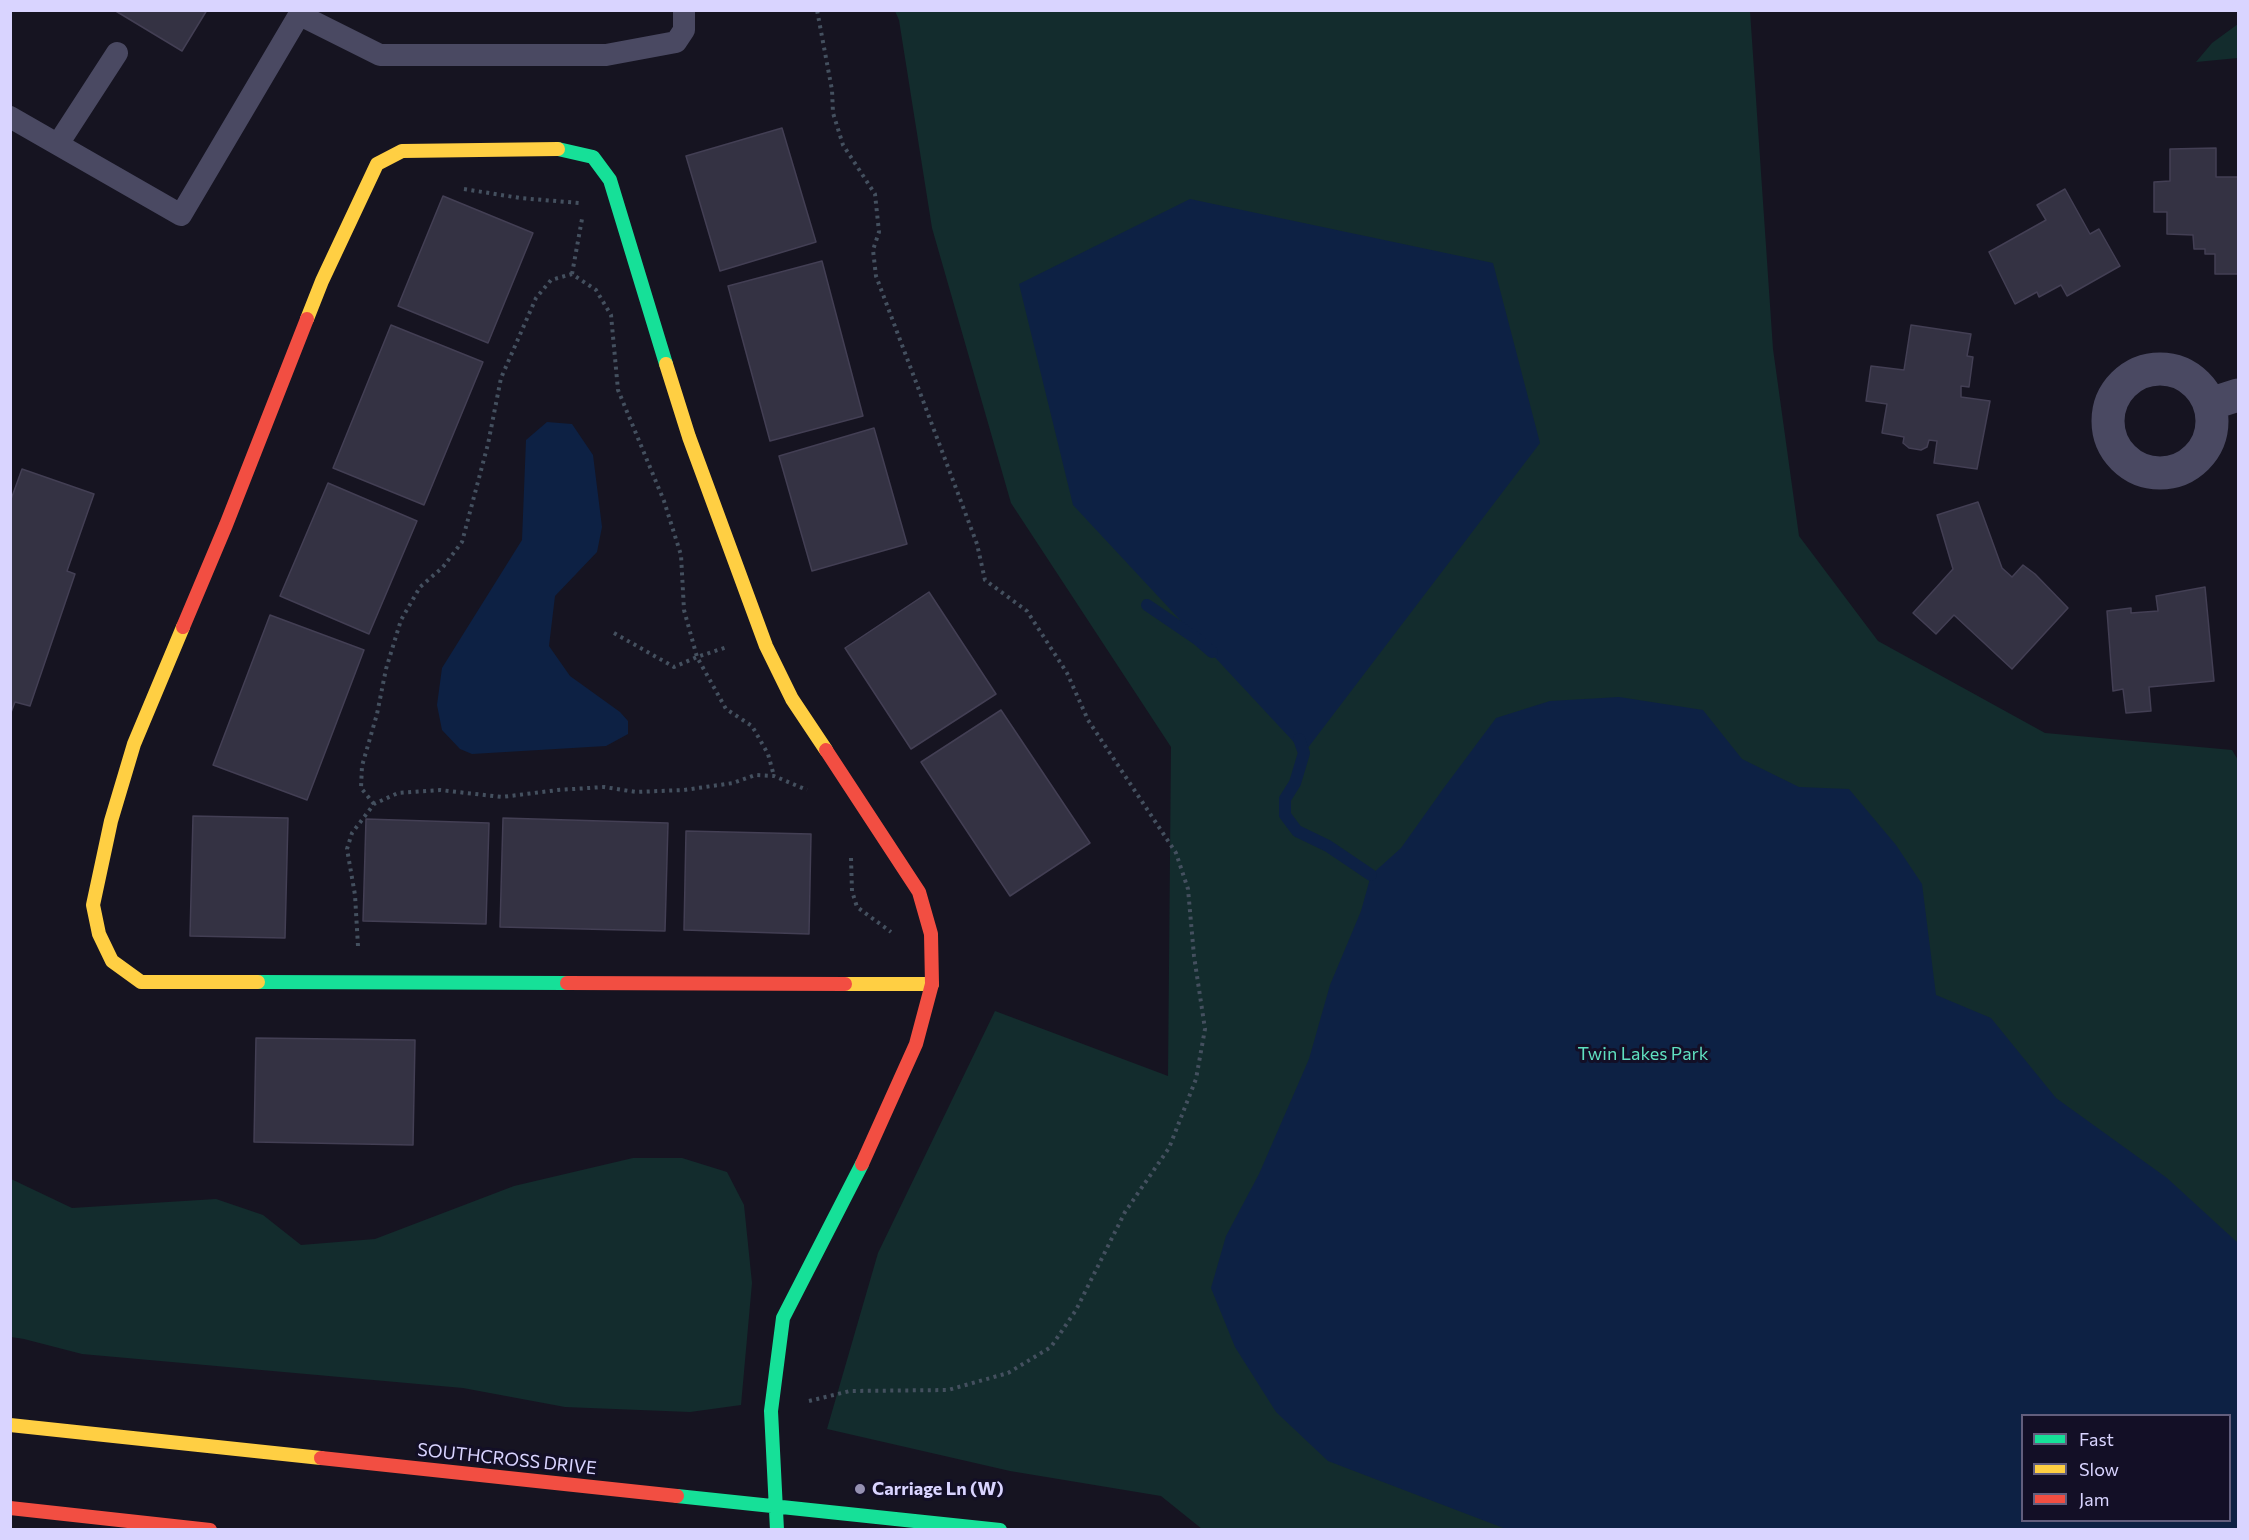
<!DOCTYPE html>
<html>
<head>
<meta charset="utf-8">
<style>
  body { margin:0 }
  #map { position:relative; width:2249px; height:1540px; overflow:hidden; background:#161421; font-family:Commissioner,sans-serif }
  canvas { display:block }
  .frame { position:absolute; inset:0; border:12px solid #d9d4ff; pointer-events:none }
  .legend { position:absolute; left:2021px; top:1414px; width:210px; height:108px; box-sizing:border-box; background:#130f26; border:2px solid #625e7d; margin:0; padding:8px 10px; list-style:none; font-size:18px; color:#d9d4ff }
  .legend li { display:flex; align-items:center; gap:12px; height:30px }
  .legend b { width:30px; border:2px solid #625e7d }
</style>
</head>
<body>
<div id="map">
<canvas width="2249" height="1540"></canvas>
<div class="frame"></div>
<ul class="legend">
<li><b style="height:8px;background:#16e098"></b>Fast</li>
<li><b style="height:8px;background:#ffcf43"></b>Slow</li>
<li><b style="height:8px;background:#f24e42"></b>Jam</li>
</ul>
</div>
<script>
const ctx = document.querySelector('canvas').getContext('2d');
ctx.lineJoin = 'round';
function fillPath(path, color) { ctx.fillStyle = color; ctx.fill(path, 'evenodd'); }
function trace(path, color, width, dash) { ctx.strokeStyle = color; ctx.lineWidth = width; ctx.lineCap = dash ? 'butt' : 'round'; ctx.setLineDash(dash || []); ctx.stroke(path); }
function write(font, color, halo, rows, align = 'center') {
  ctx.font = font + ' Commissioner,sans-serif'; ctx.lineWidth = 6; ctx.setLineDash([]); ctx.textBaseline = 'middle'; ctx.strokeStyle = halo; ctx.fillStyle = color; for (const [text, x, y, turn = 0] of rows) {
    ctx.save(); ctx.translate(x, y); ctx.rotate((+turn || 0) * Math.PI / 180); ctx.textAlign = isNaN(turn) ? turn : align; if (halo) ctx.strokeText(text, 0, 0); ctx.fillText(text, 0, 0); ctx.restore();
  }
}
const green = new Path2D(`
  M895 11H1750L1773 349 1799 536 1878 641 2045 733 2232 750 2238 760V1529H1202L1161 1496 1010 1471 827 1429 878 1253 995 1011 1168 1076 1171 747 1011 503 932 228 899 20ZM2022 1416H2230V1520H2022Z
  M2238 24V58L2196 62 2212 43Z
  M633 1158H682L727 1172 744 1205 752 1283 741 1405 690 1412 565 1407 463 1388 82 1354 24 1339 11 1337V1179L72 1208 216 1199 263 1215 301 1245 375 1239 514 1186Z`);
const water = new Path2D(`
  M1190 199 1493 263 1540 443 1304 753 1073 505 1019 284Z
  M547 422 572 424 593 455 602 527 597 552 555 596 549 646 570 676 620 712 628 721V734L606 746 472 754 460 749 442 730 437 705 442 668 522 540 526 440Z
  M1619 697 1703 710 1742 759 1799 787 1849 789 1896 845 1922 884 1936 995 1991 1018 2056 1098 2167 1178 2238 1243V1529H1506L1328 1461 1276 1412 1235 1347 1211 1288 1226 1236 1259 1174 1309 1059 1330 985 1361 911 1371 875 1401 848 1443 789 1496 718 1550 701ZM2022 1416H2230V1520H2022Z`);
const stream = new Path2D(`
  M1147 605 1197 639 1212 652
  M1299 739 1304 753 1295 783 1285 799V815L1297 831 1328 846 1371 875`);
const building = new Path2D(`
  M114 10H207L182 51Z
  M782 128 816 242 720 271 686 156Z
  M2216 148V177H2238V274H2215V254H2205V249H2194L2193 235 2167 234V212H2154V182L2170 181V149Z
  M2065 189 2090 234 2099 229 2120 266 2067 296 2061 285 2039 297 2037 292 2015 304 1989 252 2046 220 2037 205Z
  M443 196 533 233 488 343 398 306Z
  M822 261 863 416 770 441 728 286Z
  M391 325 483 362 424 505 333 468Z
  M1911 325 1971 334 1967 356 1973 357 1969 387 1961 386V397L1990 401 1977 469 1934 463 1937 441 1929 440 1927 447 1921 450 1909 448 1903 443 1904 437 1882 433 1887 404 1866 401 1871 366 1904 370Z
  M874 428 907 544 812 571 779 456Z
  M22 469 94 494 67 571 75 574 30 706 15 702 10 715V502Z
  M328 483 417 521 369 634 280 596Z
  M1978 502 2002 568 2012 577 2023 565 2035 574 2068 608 2012 669 1954 615 1936 634 1913 613 1953 569 1937 515Z
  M2205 587 2214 681 2149 687 2151 711 2126 713 2123 689 2113 691 2107 611 2131 608V613L2158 611 2156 596Z
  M929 592 996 694 911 749 845 648Z
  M270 615 364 650 307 800 213 765Z
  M1001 710 1090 843 1010 896 921 762Z
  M193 816 288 818 285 938 190 936Z
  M503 818 668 823 665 931 500 927Z
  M366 819 489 823 486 924 363 921Z
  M686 831 811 834 809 934 684 930Z
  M256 1038 415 1040 413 1145 254 1142Z`);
const path = new Path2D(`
  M464 189 520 198 579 203
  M572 274 582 219
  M614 633 674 667 697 657 727 647
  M374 804 361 788 362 766 377 714 386 669 401 620 420 587 443 567 462 542 488 444 501 378 536 298 551 280 572 274 596 290 611 315 618 390 664 501 681 555 684 610 697 657 726 709 752 726 768 754 774 776
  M851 858 852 891 857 907 891 932
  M358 946 355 895 347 849 352 833 374 804 398 793 440 790 502 797 558 790 604 787 636 792 684 790 733 783 755 775 774 776 807 790
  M809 1401 850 1391 948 1390 1008 1373 1051 1347 1076 1310 1125 1212 1169 1148 1196 1079 1205 1029 1194 956 1188 889 1176 853 1088 720 1067 673 1027 611 985 580 977 544 876 276 873 250 879 232 875 194 843 145 833 113 832 90 817 10`);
const lane = new Path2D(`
  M300 15 380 55H606L676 42 684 30V10
  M10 117 181 215 302 10
  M58 144 117 53`);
const street = new Path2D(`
  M2108 421a52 52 0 1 1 104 0a52 52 0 1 1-104 0Z
  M2210 404 2238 395`);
const fast = new Path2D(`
  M558 149 593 157 610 180 666 364
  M258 982 567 983
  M677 1496 1000 1530
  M777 1530 771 1411 783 1318 862 1164`);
const slow = new Path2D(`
  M307 319 322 281 377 164 402 151 558 149
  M666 364 689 437 766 646 792 699 826 750
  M183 627 134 744 111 821 93 905 99 934 112 961 141 982H258
  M845 984H932
  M10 1425 321 1458`);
const jam = new Path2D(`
  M183 627 226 525 307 319
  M826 750 919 892 931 934 932 984 916 1044 862 1164
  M567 983 845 984
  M321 1458 677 1496
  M10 1508 210 1530`);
const markers = [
  [860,1489,6,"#9591b1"]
];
const parkNames = [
  ["Twin Lakes Park",1643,1054]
];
const streetNames = [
  ["SOUTHCROSS DRIVE",507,1459,6]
];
const poiNames = [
  ["Carriage Ln (W)",872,1489]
];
fillPath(green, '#132c2d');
fillPath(water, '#0d2144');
trace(stream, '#0d2144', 12);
fillPath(building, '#343243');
trace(building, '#433f54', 1.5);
trace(path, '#44505f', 4, [3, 4.5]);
trace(lane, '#4a4962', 22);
trace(street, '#4a4962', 33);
trace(fast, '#16e098', 14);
trace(slow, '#ffcf43', 14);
trace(jam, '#f24e42', 14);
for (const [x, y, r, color] of markers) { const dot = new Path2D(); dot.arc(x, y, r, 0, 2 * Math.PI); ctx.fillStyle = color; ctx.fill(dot); trace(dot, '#130f26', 2); }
write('18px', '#5fe0c0', '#130f26', parkNames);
write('18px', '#d9d4ff', '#130f26', streetNames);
write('bold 18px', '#d9d4ff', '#130f26', poiNames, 'left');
</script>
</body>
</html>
